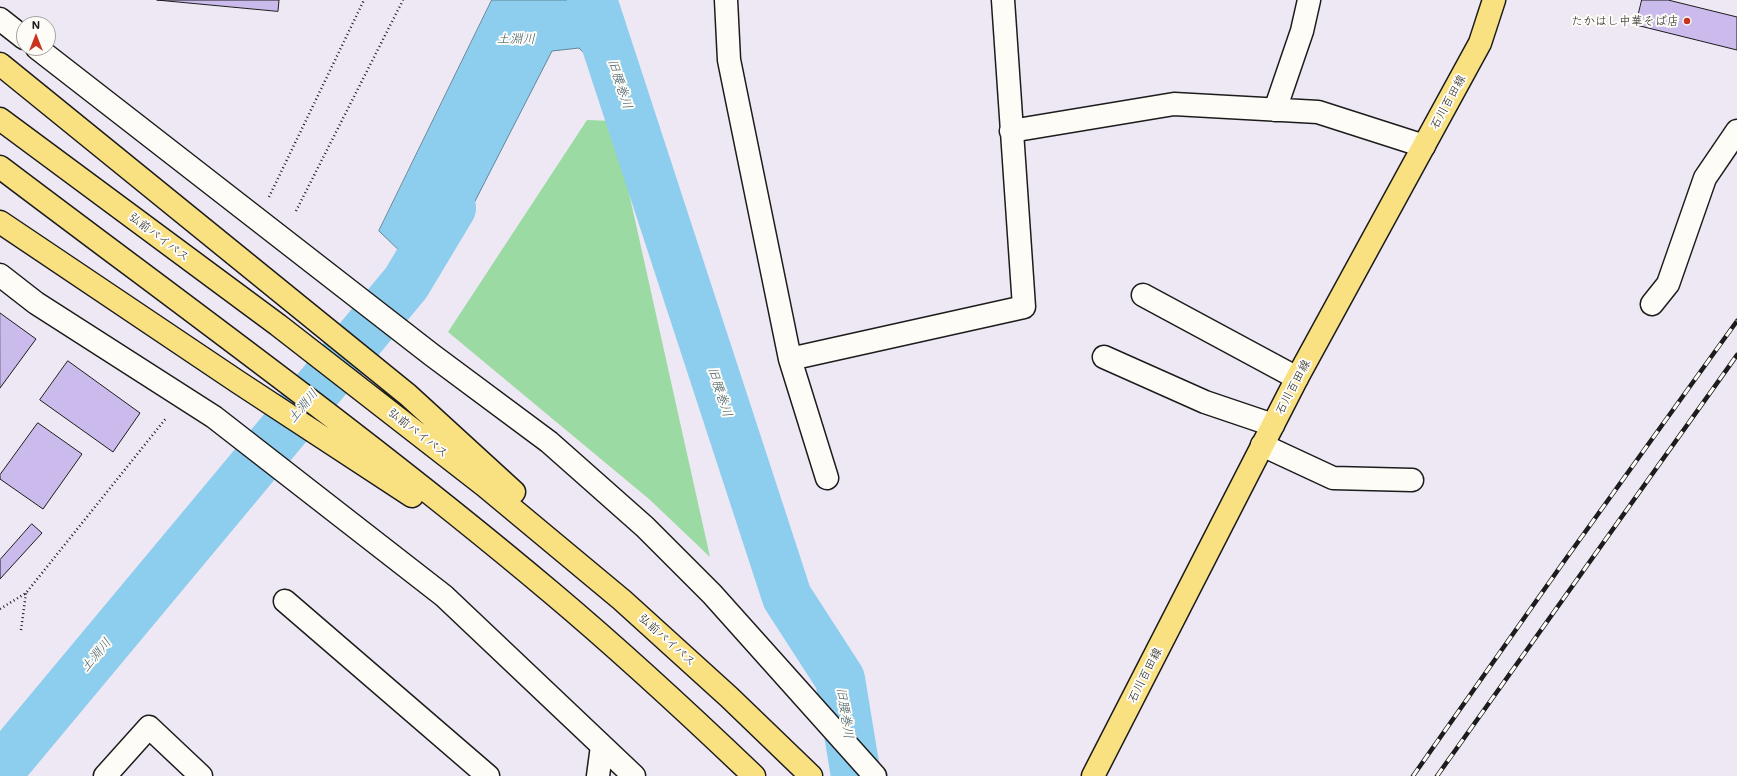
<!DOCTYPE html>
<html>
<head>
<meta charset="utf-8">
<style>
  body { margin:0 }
  #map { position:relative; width:1737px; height:776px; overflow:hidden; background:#eee8f4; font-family:Mali,sans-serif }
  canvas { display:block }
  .north { position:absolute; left:16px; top:16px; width:40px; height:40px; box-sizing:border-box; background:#fdfcf7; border:1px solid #a3a29f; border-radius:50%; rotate:0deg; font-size:11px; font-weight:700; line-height:16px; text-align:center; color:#1c1c1c }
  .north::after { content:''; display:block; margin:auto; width:14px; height:18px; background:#c8321e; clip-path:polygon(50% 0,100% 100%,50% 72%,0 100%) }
</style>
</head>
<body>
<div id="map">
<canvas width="1737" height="776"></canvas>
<div class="north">N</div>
</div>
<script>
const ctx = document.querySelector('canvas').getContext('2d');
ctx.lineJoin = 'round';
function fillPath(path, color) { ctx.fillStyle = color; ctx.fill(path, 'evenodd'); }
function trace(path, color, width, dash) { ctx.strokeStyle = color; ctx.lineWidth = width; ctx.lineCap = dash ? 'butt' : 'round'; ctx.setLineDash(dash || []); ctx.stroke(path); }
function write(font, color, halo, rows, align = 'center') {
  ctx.font = font + ' Mali,"Klee One",sans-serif'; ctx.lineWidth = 4; ctx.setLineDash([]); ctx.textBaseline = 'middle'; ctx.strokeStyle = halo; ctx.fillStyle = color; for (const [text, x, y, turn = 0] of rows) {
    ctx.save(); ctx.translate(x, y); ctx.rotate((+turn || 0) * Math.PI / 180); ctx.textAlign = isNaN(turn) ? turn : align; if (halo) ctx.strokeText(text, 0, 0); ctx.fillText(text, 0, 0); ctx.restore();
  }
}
const green = new Path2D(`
  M587 120 613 121 710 557 649 499 448 332Z`);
const water = new Path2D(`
  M492 0H601L604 9 615 85 579 48 552 51 433 283 379 231Z`);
const river = new Path2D(`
  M592 0 787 597 840 679 856 776
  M0 770 406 283 451 208`);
const building = new Path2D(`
  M157 0H279L278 11Z
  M1642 0H1668L1737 17V50L1636 25Z
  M0 313 36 339 0 388Z
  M68 361 140 413 113 452 40 400Z
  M38 423 82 454 43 509 0 479V475Z
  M32 524 42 533 0 579V560Z`);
const path = new Path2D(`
  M269 197 364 0
  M296 211 403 0
  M0 609 26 593 167 417
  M21 630 26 593`);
const minor = new Path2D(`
  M726 0 729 60 790 359 827 478
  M0 19 24 38
  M37 48 432 355 549 442 645 527 712 594 875 776
  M1275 110 1302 31 1309 0
  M1011 131 1174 104 1318 112 1424 146
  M0 275 36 303 214 417 444 596 634 776
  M1143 295 1297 378
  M1652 304 1668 284 1705 178 1737 131
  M1104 357 1205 402 1273 425
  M790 359 1024 307 1003 0
  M1262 445 1333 478 1412 480
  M285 601 488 776
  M105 776 149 727 201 776
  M598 776 602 746`);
const major = new Path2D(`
  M1093 776 1297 378 1480 43 1494 0`);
const highway = new Path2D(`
  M0 64 408 395 514 492
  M0 119 278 325 485 486 622 600 729 697 811 776
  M0 167C185 307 374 443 552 593 621 651 688 713 754 776
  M0 222 238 382 412 496`);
const rail = new Path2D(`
  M1413 776 1565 560 1737 321
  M1437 776 1737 355`);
const markers = [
  [1687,21,4,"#c8321e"]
];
const poiNames = [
  ["たかはし中華そば店",1679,21]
];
const streetNames = [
  ["石川百田線",1448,102,-61],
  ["弘前バイパス",159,237,37],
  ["石川百田線",1293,387,-62],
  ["弘前バイパス",418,433,38],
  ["弘前バイパス",667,640,42],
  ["石川百田線",1145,675,-63]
];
const waterNames = [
  ["土淵川",516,39],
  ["旧腰巻川",620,84,72],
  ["旧腰巻川",720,392,72],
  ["土淵川",303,406,-50],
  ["土淵川",96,655,-50],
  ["旧腰巻川",845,713,81]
];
fillPath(green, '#9cdaa3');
fillPath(water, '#8dcdee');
trace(water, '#60869a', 1);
trace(river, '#8dcdee', 50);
fillPath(building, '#cabbec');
trace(building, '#1c1c1c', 1);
trace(minor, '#1c1c1c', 25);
trace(major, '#1c1c1c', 25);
trace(highway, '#1c1c1c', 25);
trace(path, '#1c1c1c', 2.5, [1, 3]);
trace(minor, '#fdfcf7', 22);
trace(major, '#f9e181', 22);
trace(highway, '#f9e181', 22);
trace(rail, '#1c1c1c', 4.5);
trace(rail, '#fdfcf7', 3, [9]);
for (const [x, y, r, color] of markers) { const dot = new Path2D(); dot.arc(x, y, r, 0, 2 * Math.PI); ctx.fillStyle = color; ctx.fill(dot); trace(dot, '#fdfcf7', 1.5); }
write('12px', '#1c1c1c', '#fdfcf7', poiNames, 'right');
write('12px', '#1c1c1c', '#fdfcf7', streetNames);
write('italic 13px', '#445a66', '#fdfcf7', waterNames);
</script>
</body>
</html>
